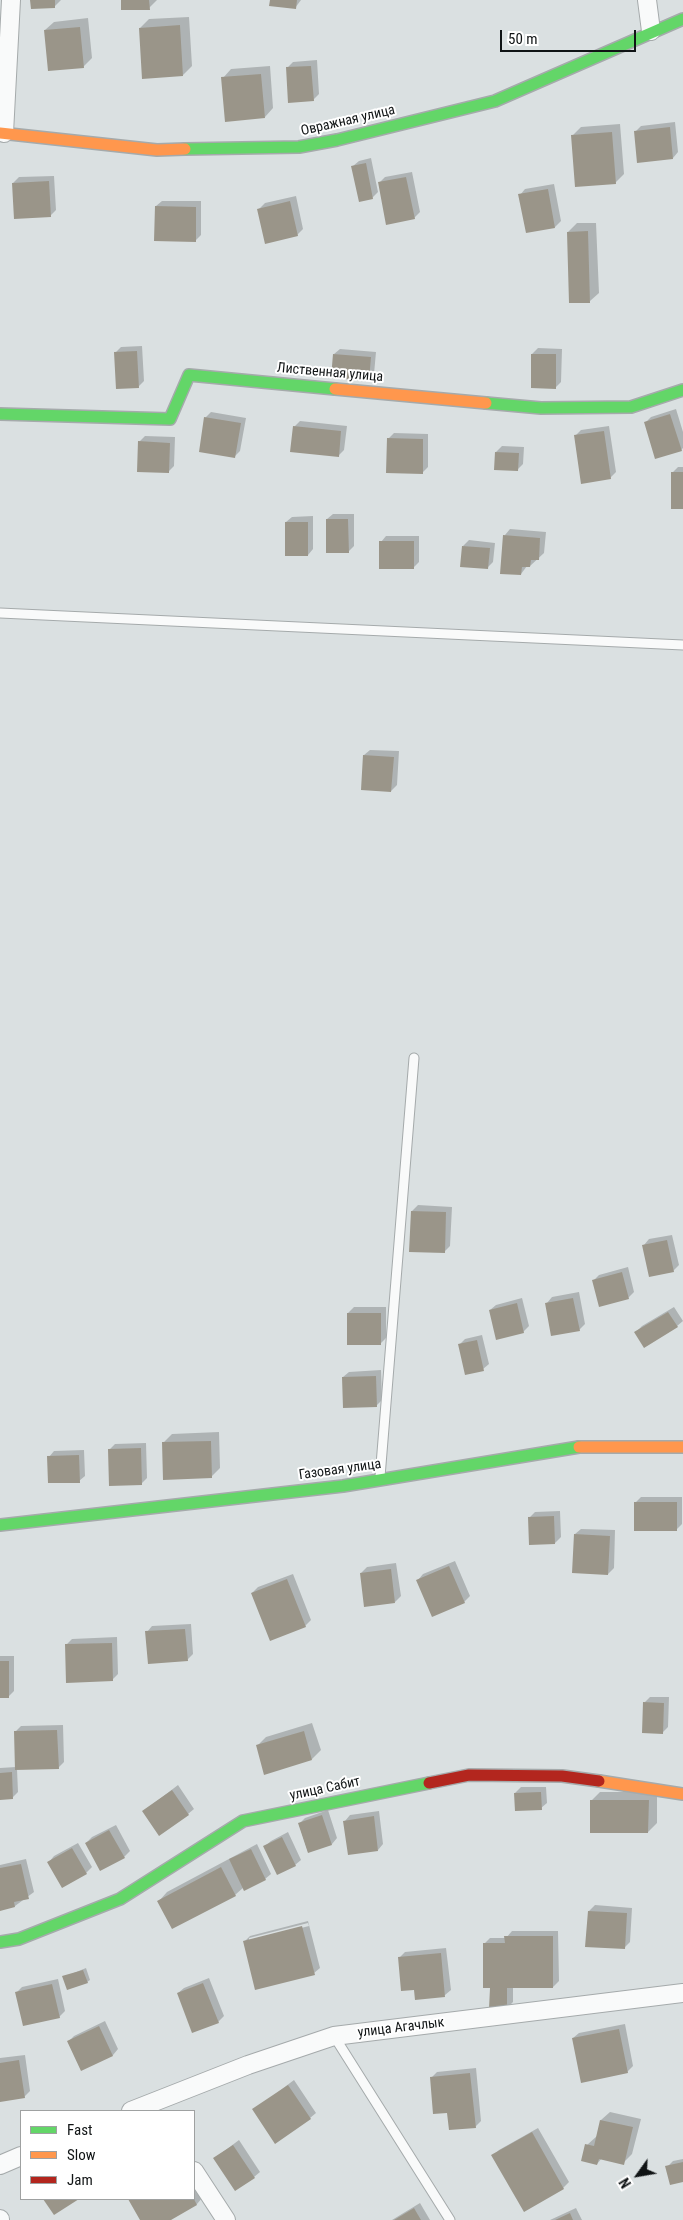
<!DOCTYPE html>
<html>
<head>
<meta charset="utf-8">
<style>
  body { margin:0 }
  #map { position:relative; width:683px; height:2220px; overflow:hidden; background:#dae0e1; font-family:"Roboto Condensed",sans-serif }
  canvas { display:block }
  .legend { position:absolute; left:20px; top:2110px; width:175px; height:90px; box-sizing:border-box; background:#fff; border:1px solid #9fa1a1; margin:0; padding:6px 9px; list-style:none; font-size:15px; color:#101415 }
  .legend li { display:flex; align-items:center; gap:10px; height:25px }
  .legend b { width:25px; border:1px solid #9fa1a1 }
  .north { position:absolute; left:613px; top:2150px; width:50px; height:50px; -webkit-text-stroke:4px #fff; paint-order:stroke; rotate:238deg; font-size:14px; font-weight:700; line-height:20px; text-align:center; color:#101415 }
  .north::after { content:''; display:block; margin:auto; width:18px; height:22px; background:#101415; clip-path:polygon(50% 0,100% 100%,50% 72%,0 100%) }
  .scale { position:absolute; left:500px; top:30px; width:136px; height:22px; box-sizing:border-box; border:2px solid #101415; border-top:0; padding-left:6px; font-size:15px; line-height:18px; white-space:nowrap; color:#101415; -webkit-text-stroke:4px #fff; paint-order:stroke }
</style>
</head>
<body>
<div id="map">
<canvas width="683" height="2220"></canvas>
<ul class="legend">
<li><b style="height:6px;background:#63d668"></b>Fast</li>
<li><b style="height:6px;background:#ff974d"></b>Slow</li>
<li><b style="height:6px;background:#b3261e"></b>Jam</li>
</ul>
<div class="north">N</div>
<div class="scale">50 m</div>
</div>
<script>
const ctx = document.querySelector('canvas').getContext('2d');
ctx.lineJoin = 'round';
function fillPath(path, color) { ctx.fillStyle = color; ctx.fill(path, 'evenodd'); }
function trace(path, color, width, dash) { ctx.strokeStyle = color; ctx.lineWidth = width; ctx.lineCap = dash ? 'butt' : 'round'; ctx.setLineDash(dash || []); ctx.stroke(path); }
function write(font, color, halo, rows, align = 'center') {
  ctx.font = font + ' "Roboto Condensed",sans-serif'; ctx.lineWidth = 4; ctx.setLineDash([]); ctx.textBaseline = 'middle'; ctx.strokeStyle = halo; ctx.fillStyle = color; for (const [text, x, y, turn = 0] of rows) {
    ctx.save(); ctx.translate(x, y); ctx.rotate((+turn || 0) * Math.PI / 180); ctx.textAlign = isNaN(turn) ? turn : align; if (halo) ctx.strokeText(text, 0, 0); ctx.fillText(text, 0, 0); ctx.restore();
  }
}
const shadow = new Path2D(`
  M31 0H61L55 6Z
  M123 0H157L149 8Z
  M271 0H301L295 8Z
  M189 17 192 66 183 75 140 28 149 19Z
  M88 18 92 58 83 67 45 30 54 22Z
  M317 60 319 94 313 100 287 68 293 62Z
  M270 66 273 108 265 117 223 78 231 69Z
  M675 122 678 152 673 158 635 132 641 126Z
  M620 124 624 174 615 183 572 136 581 127Z
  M371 158 378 192 372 198 353 166 359 161Z
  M412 172 420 212 414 218 379 183 385 177Z
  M54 176 56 210 50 216 13 183 19 177Z
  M554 184 561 221 555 227 527 232 520 195 525 189Z
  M296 196 303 229 297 235 259 209 265 203Z
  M162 201H201V235L195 241 156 206Z
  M577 223H596L599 293 590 301 568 232Z
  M142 346 144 381 138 387 115 353 121 347Z
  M538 348 562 349 561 382 555 388 532 354Z
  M340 349 376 352 374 374 368 380 334 354Z
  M676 409 683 432V448L681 450 645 423 651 417Z
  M211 412 246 418 240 451 235 456 205 418Z
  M300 421 347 426 344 450 338 456 294 427Z
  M609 426 616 472 610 478 575 436 581 430Z
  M394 433 428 434V467L422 473 388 439Z
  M145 436 175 437 174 466 168 472 139 442Z
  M502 446 524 447 523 464 517 470 496 452Z
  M678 467H683V507L672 473Z
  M333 514H354V546L348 552 327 519Z
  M313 516V549L308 555 286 522 292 517Z
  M510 529 546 532 544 553 530 566H527L521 574 505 535Z
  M386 536H419V562L413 568 381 542Z
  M469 540 495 543 493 562 487 568 463 546Z
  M370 750 399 751 397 785 391 791 364 755Z
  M418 1205 452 1207 450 1246 445 1251 412 1211Z
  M672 1235 679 1265 673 1271 644 1245 649 1239Z
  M628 1267 634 1292 628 1298 593 1281 599 1275Z
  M579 1292 585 1324 579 1330 547 1303 552 1297Z
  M522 1298 529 1326 523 1332 490 1310 496 1305Z
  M354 1307H386V1338L381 1343 348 1313Z
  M674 1307 683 1321 677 1326 636 1332 642 1326Z
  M482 1335 489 1364 483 1369 460 1344 465 1339Z
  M381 1370 382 1400 376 1406 343 1377 349 1372Z
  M219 1432 220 1468 211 1477 163 1443 172 1434Z
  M146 1443 147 1478 141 1484 109 1450 115 1444Z
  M84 1450 85 1476 79 1481 49 1457 54 1451Z
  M641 1497H682V1524L676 1530 635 1503Z
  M560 1511 561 1537 555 1543 529 1518 535 1512Z
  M581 1529 615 1530 614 1568 608 1574 575 1534Z
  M455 1561 470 1596 464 1602 418 1580 423 1574Z
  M396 1563 401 1596 395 1602 361 1573 367 1567Z
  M293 1574 311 1620 305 1626 252 1593 258 1587Z
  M191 1624 193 1654 187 1660 147 1632 152 1626Z
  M117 1637 118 1674 112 1680 66 1645 72 1639Z
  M0 1656H14V1691L9 1696H0Z
  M650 1697H669L668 1727 662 1733 645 1702Z
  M312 1723 321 1750 312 1759 265 1773 257 1746 266 1737Z
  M63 1725 64 1762 58 1768 17 1769 18 1792 12 1798 0 1799V1768L16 1767 15 1732 21 1726Z
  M178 1785 194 1809 188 1814 144 1811Z
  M521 1787H546L547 1803 541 1808 515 1793Z
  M600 1792H657V1823L648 1832 591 1801Z
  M328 1810 337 1838 332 1844 308 1852 299 1824 305 1818Z
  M379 1811 383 1844 378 1850 345 1821 350 1815Z
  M116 1825 130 1851 124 1857 86 1843 92 1837Z
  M288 1832 301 1860 295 1865 265 1846 271 1841Z
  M78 1843 92 1867 86 1873 49 1862 54 1856Z
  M257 1844 271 1874 265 1879 244 1887 235 1895 159 1901 167 1892Z
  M26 1859 34 1892 15 1906 0 1904V1865Z
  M595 1905 632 1908 630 1942 624 1948 589 1911Z
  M308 1921 320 1968 314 1973 244 1942 250 1936ZM308 1923 309 1926 249 1941V1938Z
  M512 1931H558L559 1981 553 1987H513V2002L507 2008 491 1987 484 1944 490 1938H506Z
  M446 1948 451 1990 445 1995 416 1998 415 1989 399 1958 405 1952Z
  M86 1968 90 1980 87 1982 64 1977Z
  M209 1978 224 2016 218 2022 178 1993 184 1988Z
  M58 1979 65 2011 59 2017 17 1992 22 1987Z
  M105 2021 118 2049 113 2055 81 2069 68 2042 74 2036Z
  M625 2024 633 2066 627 2072 573 2038 579 2033Z
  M25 2055 30 2091 24 2097 0 2100V2058Z
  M476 2068 481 2121 475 2127 448 2112 431 2078 437 2072Z
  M294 2080 316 2113 310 2118 254 2110Z
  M610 2112 641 2119 632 2154 623 2163 602 2158 597 2164 587 2145 597 2136 601 2120Z
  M538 2128 569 2182 563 2188 493 2156 499 2150Z
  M239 2140 260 2172 254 2177 215 2158Z
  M683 2159V2181L667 2167 673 2161Z
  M194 2183 202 2198 197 2204 168 2220H142L129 2199H194Z
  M420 2203 430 2220H392Z
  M576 2208 582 2220H550Z`);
const building = new Path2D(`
  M30 0H55V8L31 9Z
  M121 0H149L150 10H121Z
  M270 0H297L296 9 269 6Z
  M180 25 183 76 142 79 139 28Z
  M80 27 84 68 48 71 44 30Z
  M311 66 314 101 288 103 286 67Z
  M261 74 265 118 225 122 221 77Z
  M670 127 673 159 637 163 634 131Z
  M612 132 616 184 575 187 571 135Z
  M366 163 373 199 359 202 351 166Z
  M406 177 415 219 386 225 378 182Z
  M49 181 51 217 14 219 12 183Z
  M548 189 555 228 526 233 518 194Z
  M290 201 298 236 265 244 257 209Z
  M155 206 196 207V242L154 241Z
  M588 231 590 303H569L567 232Z
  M137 351 139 388 116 389 114 352Z
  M333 354 371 357 369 381 331 378Z
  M531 354H556V389L531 388Z
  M670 414 682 451 655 459 644 422Z
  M204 417 241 423 235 458 199 452Z
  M293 426 341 431 339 457 290 452Z
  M604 431 611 479 581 484 574 435Z
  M387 438 423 439V474L386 473Z
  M138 441 170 443 169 473 137 472Z
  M495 452 519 453 518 471 494 470Z
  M671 472H683V509H671Z
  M326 519H348L349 553H326Z
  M285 522H308V556H285Z
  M503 535 540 538 539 560H531L530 567H522L521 575 500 574Z
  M379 541H414V569H379Z
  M462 546 490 548 488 569 460 567Z
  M363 755 394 757 391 792 361 790Z
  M411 1211 446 1212 445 1253 409 1252Z
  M667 1240 674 1272 649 1277 642 1245Z
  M622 1272 629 1299 599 1307 592 1280Z
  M573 1298 580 1331 551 1336 545 1303Z
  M517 1303 524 1333 496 1340 489 1310Z
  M668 1312 678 1327 644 1348 634 1332Z
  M347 1313H381V1345H347Z
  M477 1340 484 1371 465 1375 458 1344Z
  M376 1376 377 1407 343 1408 342 1377Z
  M211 1441 212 1478 163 1480 162 1442Z
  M141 1448 142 1485 109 1486 108 1449Z
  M79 1455 80 1483H48L47 1456Z
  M634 1502H677V1531H634Z
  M554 1516 555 1544 529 1545 528 1517Z
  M574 1534 610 1536 608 1575 572 1573Z
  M449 1566 465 1603 432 1617 416 1580Z
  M391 1569 395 1603 364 1607 360 1573Z
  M287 1579 306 1627 270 1641 251 1593Z
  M185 1629 188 1661 148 1664 145 1631Z
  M112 1643 113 1681 66 1683 65 1644Z
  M0 1661H9V1698H0Z
  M643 1702 664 1703 663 1734 642 1733Z
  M57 1730 59 1769 15 1770 14 1731Z
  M304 1731 312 1760 264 1775 256 1745Z
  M12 1772 13 1799 0 1800V1773Z
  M172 1790 189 1815 159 1836 142 1811Z
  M541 1792 542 1810 515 1811 514 1793Z
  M590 1800H649L648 1833H590Z
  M322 1815 332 1845 308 1853 298 1823Z
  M374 1816 378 1851 348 1855 343 1821Z
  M109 1830 125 1858 100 1871 85 1843Z
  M282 1837 296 1866 277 1875 263 1846Z
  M72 1848 87 1874 62 1888 47 1862Z
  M251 1849 266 1880 244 1891 229 1859Z
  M21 1864 29 1899 14 1902 15 1907 0 1911V1868Z
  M221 1867 236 1896 172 1929 157 1901Z
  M588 1911 627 1913 625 1949 585 1947Z
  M302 1926 315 1975 255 1990 243 1941Z
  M504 1936H553V1988H507V2009H489L490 1988H483V1943H505Z
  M441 1953 445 1997 415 2000 414 1990 401 1991 398 1957Z
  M83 1970 88 1983 67 1990 62 1976Z
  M203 1983 219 2023 192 2033 177 1993Z
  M52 1984 60 2018 23 2026 15 1992Z
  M99 2026 113 2056 81 2071 67 2041Z
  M619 2029 628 2073 581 2083 572 2038Z
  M19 2060 25 2098 0 2102V2063Z
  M470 2073 476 2128 449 2130 447 2113 433 2114 430 2077Z
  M288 2085 311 2119 275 2144 252 2109Z
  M600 2120 633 2127 624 2165 599 2159 597 2165 581 2161 585 2144 594 2146Z
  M532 2132 564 2189 524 2212 491 2155Z
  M233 2145 255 2178 235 2191 213 2158Z
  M683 2162V2182L670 2185 665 2166Z
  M43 2199H79L54 2215Z
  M128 2199H194L197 2205 171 2220H140Z
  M414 2208 421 2220H394Z
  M570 2213 573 2220H555Z`);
const lane = new Path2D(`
  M0 613 683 645
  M380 1477 414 1058
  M334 2036 450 2220`);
const street = new Path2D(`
  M647 0 651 31
  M4 133 11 0
  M131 2111 248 2065 334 2036 683 1993
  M0 2165 21 2156
  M194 2171 226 2220
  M0 2219V2220`);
const fast = new Path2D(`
  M185 149 299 147 337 140 495 101 683 19
  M486 403 541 408 631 407 683 390
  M0 414 170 419 189 375 335 389
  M0 1525 343 1486 579 1447
  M0 1942 19 1939 120 1899 243 1821 429 1783`);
const slow = new Path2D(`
  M0 133 157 150 185 149
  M335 389 486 403
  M579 1447H683
  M599 1781 683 1794`);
const jam = new Path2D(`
  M429 1783 469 1775 562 1776 599 1781`);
const streetNames = [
  ["Овражная улица",348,121,-13],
  ["Лиственная улица",330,373,5],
  ["Газовая улица",340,1470,-8],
  ["улица Сабит",325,1789,-12],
  ["улица Агачлык",401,2028,-7]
];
fillPath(shadow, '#0003');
fillPath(building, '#9a9589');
trace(lane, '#a5aaab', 11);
trace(street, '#a5aaab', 20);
trace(fast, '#a5aaab', 14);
trace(slow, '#a5aaab', 14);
trace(jam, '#a5aaab', 14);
trace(lane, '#f9fafa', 9);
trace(street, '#f9fafa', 18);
trace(fast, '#63d668', 11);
trace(slow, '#ff974d', 11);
trace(jam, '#b3261e', 11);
write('14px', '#101415', '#fff', streetNames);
</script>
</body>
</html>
